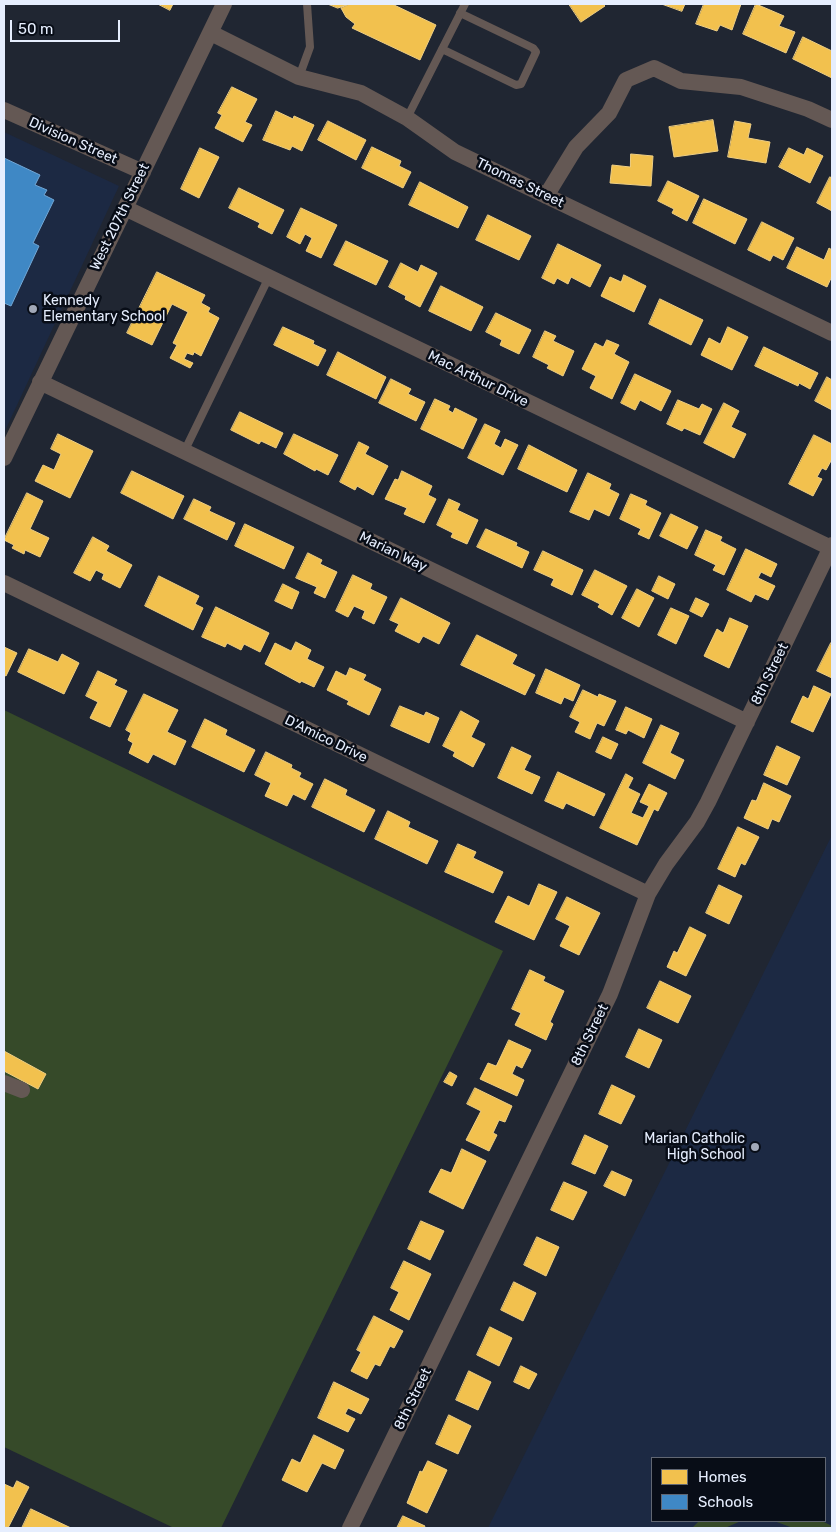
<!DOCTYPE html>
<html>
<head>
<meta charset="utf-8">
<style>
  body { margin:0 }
  #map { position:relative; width:836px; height:1532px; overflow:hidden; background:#202632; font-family:Rubik,sans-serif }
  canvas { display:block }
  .frame { position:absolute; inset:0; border:5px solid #e6eefe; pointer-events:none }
  .legend { position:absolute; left:651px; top:1457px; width:175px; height:65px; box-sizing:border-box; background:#080d17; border:1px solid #616773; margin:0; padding:6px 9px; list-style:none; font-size:15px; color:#e6eefe }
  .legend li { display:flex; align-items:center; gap:10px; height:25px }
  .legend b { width:25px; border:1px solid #616773 }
  .scale { position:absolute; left:10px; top:20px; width:110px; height:22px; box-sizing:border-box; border:2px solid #e6eefe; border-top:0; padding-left:6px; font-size:15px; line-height:18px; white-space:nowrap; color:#e6eefe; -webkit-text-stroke:4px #080d17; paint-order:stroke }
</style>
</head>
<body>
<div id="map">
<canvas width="836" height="1532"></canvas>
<div class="frame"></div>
<ul class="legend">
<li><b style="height:14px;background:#f2c14e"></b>Homes</li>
<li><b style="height:14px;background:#3f88c5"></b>Schools</li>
</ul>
<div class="scale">50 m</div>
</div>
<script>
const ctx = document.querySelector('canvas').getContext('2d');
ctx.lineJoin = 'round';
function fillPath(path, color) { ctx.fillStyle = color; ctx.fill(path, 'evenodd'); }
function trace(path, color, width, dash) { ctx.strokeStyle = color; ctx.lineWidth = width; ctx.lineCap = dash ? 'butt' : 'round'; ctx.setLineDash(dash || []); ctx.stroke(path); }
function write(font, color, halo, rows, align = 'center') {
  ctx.font = font + ' Rubik,sans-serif'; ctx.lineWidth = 5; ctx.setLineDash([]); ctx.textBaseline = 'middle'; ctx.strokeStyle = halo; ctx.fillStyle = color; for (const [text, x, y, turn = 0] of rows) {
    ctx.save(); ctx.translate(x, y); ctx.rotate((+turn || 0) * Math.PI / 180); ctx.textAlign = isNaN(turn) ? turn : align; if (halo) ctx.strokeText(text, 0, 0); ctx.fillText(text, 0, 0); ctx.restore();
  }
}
const built = new Path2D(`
  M4 132 119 186 4 433Z
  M832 835V1528H488ZM652 1458H825V1521H652Z`);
const green = new Path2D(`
  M4 710 503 951 221 1528H174L4 1447Z
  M699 1521H741L725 1528H692Z
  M774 1521H822L832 1526V1528H793Z`);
const homes = new Path2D(`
  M158 4H173L170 10Z
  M328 4H349L338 8Z
  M350 4H392L436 25 420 60 352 28 355 24 346 17 341 8Z
  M569 4H603L605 6 581 22Z
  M662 4H685L682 11Z
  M704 4H741L732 30 720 25 717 31 696 24Z
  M756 4 784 16 779 26 795 32 786 53 743 34Z
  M803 37 832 51V78L793 59Z
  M232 87 257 99 245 122 252 125 243 142 215 128 222 115 218 113Z
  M276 111 293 119 294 116 314 125 302 151 292 146 290 150 263 140Z
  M713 120 718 151 674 157 669 127Z
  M328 121 366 140 356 160 318 140Z
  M735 121 751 124 748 138 770 142 766 163 728 157Z
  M372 147 401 161 399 166 411 172 403 188 362 168Z
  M200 148 219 157 199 198 181 189Z
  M789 148 804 155 807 148 823 156 810 183 779 167Z
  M631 154 653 156 651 186 610 183 612 165 630 167Z
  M830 177 832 178V211L817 203Z
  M668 181 699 196 687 221 672 213 674 209 658 201Z
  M420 182 468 207 458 228 409 205Z
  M239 188 284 210 272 234 258 227 260 223 229 208Z
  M704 199 747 219 735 244 693 223Z
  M301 208 337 225 321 258 306 251 312 238 305 234 300 244 287 237Z
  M488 215 531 236 519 260 476 240Z
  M762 222 794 238 783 260 773 255 770 261 748 250Z
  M346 241 388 261 376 285 334 265Z
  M558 244 601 265 590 287 571 277 568 284 557 278 554 284 542 278Z
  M797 247 824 260 829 248 832 250V276L827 287 787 268Z
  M401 263 418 272 421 265 437 273 420 307 405 299 406 296 389 287Z
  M157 272 205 295 201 303 210 308 208 312 219 318 201 356 194 352 193 355 187 353 184 359 193 363 190 368 170 358 177 345 173 343 188 312 172 304 152 345 127 333Z
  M624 275 646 286 634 312 601 296 610 277 621 282Z
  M441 286 483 307 471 331 429 311Z
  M660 299 703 320 691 345 649 324Z
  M496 313 531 330 519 354 500 345 502 340 486 332Z
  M283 327 314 341 313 344 326 350 318 366 274 345Z
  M728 327 748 337 732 370 701 355 709 338 720 344Z
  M545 331 556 336 553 341 574 351 563 376 547 368 549 365 533 357Z
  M607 340 619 345 614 354 629 362 612 399 590 388 596 376 582 369 595 343 603 347Z
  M764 347 818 373 810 389 799 383 798 386 755 366Z
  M338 352 386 377 376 399 327 375Z
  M635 374 671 391 661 411 640 400 635 410 621 403Z
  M827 377 832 380V410L815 401Z
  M391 379 411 389 408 394 425 402 416 421 379 403Z
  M435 399 450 406 448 410 453 413 455 408 477 419 463 449 421 429Z
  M678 400 699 409 702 404 712 409 700 435 684 428 682 431 667 424Z
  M724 403 739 411 731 427 746 434 734 458 704 443Z
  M240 412 283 433 276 448 261 441 259 444 231 430Z
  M485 424 500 431 494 444 501 448 505 439 518 445 503 475 468 458Z
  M58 434 93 451 70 498 35 481 43 465 54 470 61 454 51 449Z
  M294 434 338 455 328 475 316 469 315 471 284 454Z
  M814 435 832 444V459L826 470 822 468 817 477 822 479 813 496 789 484Z
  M359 442 369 447 365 454 388 466 373 495 357 486 355 490 340 482Z
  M529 445 577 470 567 492 518 469Z
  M132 471 184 496 173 519 121 493Z
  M402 471 432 486 428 495 436 499 424 523 404 514 407 508 385 499 395 479 398 480Z
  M588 473 611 484 609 489 619 494 609 516 594 509 589 520 570 512Z
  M27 493 43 501 30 529 49 538 40 557 25 550 24 554 12 548 14 545 4 540Z
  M631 494 647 501 645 505 661 513 649 539 638 534 641 529 620 519Z
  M194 499 211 507 209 511 235 523 227 540 184 519Z
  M449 499 460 504 457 510 478 520 467 544 451 537 453 533 437 525Z
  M671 514 698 527 687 549 660 536Z
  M245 524 294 547 284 569 235 546Z
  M486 529 517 543 516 546 529 552 522 568 477 547Z
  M706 530 722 537 720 541 736 549 724 575 713 570 716 565 695 555Z
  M93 537 109 546 106 551 132 565 120 588 102 579 104 574 96 570 90 581 74 573Z
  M746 549 777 564 771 577 761 572 758 578 775 586 768 600 755 594 751 602 727 590Z
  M543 551 583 570 572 595 551 585 554 579 534 570Z
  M308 553 322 560 320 564 337 572 325 598 314 593 317 587 296 578Z
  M595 570 627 586 612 615 598 607 600 604 582 595Z
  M353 575 372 584 370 589 387 597 374 624 362 618 365 611 354 606 348 617 336 611Z
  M159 576 199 596 195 604 203 608 193 630 145 606Z
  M659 576 675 584 668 599 652 591Z
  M283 584 299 592 292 609 275 601Z
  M637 589 654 598 639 627 622 618Z
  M401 598 450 623 439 644 423 636 419 643 395 631 399 624 390 620Z
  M696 598 709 604 702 617 690 611Z
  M216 607 269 633 260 652 244 644 241 650 227 643 225 647 202 637Z
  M671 608 689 616 676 644 658 635Z
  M730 618 748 626 729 668 704 656 717 629 723 633Z
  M477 635 517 655 512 664 535 675 525 695 461 665Z
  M296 642 311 650 307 659 324 667 314 687 301 681 300 683 265 664 275 643 291 651Z
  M831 643 832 644V678L817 671Z
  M4 647 17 653 6 676 4 675Z
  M29 649 58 662 62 654 79 663 64 694 18 672Z
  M350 668 366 675 363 680 381 689 369 715 347 704 349 701 327 690 336 671 346 676Z
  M546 669 580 685 573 701 564 697 561 704 536 693Z
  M98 671 117 680 114 685 127 691 110 727 90 718 98 702 86 696Z
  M814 686 831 694 813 732 791 722 803 696 808 699Z
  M583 690 598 697 599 694 616 701 604 726 597 723 590 739 575 732 580 722 570 717Z
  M144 694 178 710 167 732 186 741 175 765 153 754 148 763 129 753 133 743 128 740 131 733 126 730Z
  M400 706 424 716 426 712 439 718 429 743 391 726Z
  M626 707 652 719 644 738 628 730 626 734 616 730Z
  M461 711 479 721 471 737 485 744 473 767 453 756 455 752 443 746Z
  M205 719 227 730 225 735 255 750 244 772 192 747Z
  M661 725 679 733 670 753 684 760 675 779 643 763Z
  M603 737 618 744 611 759 596 752Z
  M777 746 800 757 787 785 764 775Z
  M512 747 531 756 524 770 540 777 532 794 498 778Z
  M266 752 292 765 291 768 301 773 299 777 313 784 305 800 293 794 287 806 265 796 271 783 255 775Z
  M558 772 605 794 594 816 566 803 563 809 545 801Z
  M626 774 633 778 628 788 640 794 631 813 643 818 649 806 640 802 649 784 667 793 658 811 654 809 637 845 600 828Z
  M325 779 347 790 345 795 375 810 364 832 312 807Z
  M764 783 791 796 779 822 772 819 768 829 744 818 752 800 756 801Z
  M388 811 410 822 408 827 438 841 427 864 375 839Z
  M738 827 759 837 745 865 741 863 735 877 718 869Z
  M458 844 476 852 473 858 503 872 493 893 445 872Z
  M539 884 557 892 534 940 495 922 508 896 529 906Z
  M719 885 742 896 729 924 706 913Z
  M567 897 600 913 579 955 560 946 570 926 556 919Z
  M690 927 706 935 686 976 667 967 674 951 677 953Z
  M530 970 545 977 543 981 564 991 550 1022 553 1024 546 1040 515 1025 521 1013 512 1009Z
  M660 981 691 996 678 1023 647 1008Z
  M639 1029 662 1040 649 1068 626 1057Z
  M509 1040 531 1050 522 1068 516 1065 512 1074 524 1080 517 1096 480 1079 488 1063 496 1066Z
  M4 1051 46 1074 38 1089 4 1071Z
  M450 1072 457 1076 452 1086 444 1082Z
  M612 1085 635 1096 621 1124 599 1114Z
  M475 1088 512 1106 505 1122 499 1120 493 1133 497 1135 489 1151 466 1140 481 1111 467 1104Z
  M585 1135 608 1146 595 1174 572 1164Z
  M462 1149 486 1161 463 1209 429 1192 441 1169 451 1173Z
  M612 1171 632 1180 625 1196 604 1186Z
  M564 1182 587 1192 573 1220 551 1210Z
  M421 1221 444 1231 430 1260 408 1249Z
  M537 1237 559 1247 546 1276 524 1265Z
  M404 1261 431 1274 409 1320 390 1310 399 1292 391 1288Z
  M514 1282 536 1293 523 1321 501 1310Z
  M374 1316 403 1331 394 1348 390 1346 380 1366 375 1364 367 1379 351 1371 361 1352 357 1350Z
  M490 1327 512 1338 499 1366 477 1355Z
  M521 1366 537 1374 529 1389 514 1382Z
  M469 1371 491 1382 478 1410 456 1400Z
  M334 1382 369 1399 361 1414 348 1408 345 1414 355 1419 348 1432 318 1418Z
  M449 1415 471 1426 458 1454 436 1444Z
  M314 1435 344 1450 335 1469 322 1463 307 1492 282 1480 292 1459 300 1463Z
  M428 1461 447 1470 427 1513 407 1503 420 1471 422 1472Z
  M17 1481 29 1487 8 1528 4 1526V1484L13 1488Z
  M31 1509 71 1528H22Z
  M403 1516 425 1526 424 1528H397Z`);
const schools = new Path2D(`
  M4 158 40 175 35 185 47 190 44 195 54 200 33 243 39 246 11 306 4 303Z`);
const service = new Path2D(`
  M442 49 516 85 521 84 536 52 533 48 460 13
  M299 77 310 47 307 4
  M407 118 465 4
  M184 452 268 279`);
const minor = new Path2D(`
  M211 33 299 77 361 93 407 118 455 152 832 333
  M4 110 143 172
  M546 196 576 147 609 113 626 80 654 68 681 81 741 87 808 109 832 120
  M125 208 831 548
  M40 382 747 722
  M4 458 224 4
  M4 583 648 894
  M4 1083 22 1090
  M350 1528 610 994 648 894 666 864 697 822 708 802 832 545`);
const markers = [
  [33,309,5,"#a1a8b7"],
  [755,1147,5,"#a1a8b7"]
];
const streetNames = [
  ["Division Street",73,141,24],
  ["Thomas Street",520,183,26],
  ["West 207th Street",120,217,-64],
  ["Mac Arthur Drive",478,379,26],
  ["Marian Way",393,552,26],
  ["8th Street",770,674,-64],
  ["D'Amico Drive",326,739,26],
  ["8th Street",590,1035,-64],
  ["8th Street",413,1399,-64]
];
const poiNames = [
  ["Kennedy",43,301],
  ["Elementary School",43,317],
  ["Marian Catholic",745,1139,"right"],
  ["High School",745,1155,"right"]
];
fillPath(built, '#1c2943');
fillPath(green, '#364a29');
fillPath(homes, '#f2c14e');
trace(homes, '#eece83', 1);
fillPath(schools, '#3f88c5');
trace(schools, '#71a7d6', 1);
trace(service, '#645854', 8);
trace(minor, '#645854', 16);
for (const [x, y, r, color] of markers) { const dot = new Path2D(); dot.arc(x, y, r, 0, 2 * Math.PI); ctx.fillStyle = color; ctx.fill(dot); trace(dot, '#080d17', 2); }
write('14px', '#e6eefe', '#080d17', streetNames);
write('14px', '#e6eefe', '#080d17', poiNames, 'left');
</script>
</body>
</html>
